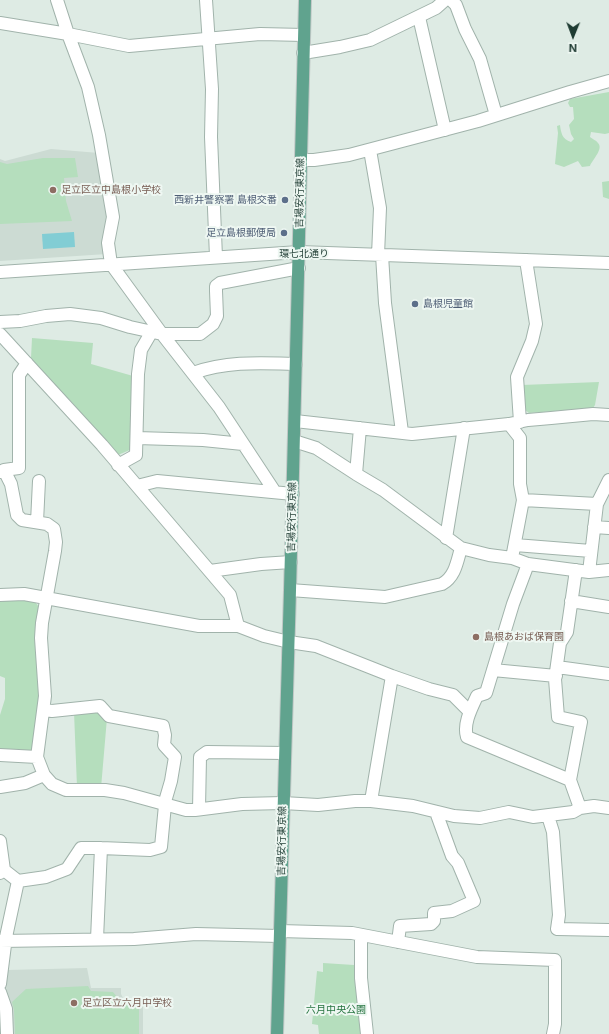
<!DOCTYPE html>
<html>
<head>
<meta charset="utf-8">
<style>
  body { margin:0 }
  #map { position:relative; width:609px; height:1034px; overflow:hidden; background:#deebe4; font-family:Inter,sans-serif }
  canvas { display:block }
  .north { position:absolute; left:553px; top:16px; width:40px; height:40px; -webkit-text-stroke:3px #eef7f2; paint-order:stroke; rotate:181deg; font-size:11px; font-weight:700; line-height:16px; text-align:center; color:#1e3b32 }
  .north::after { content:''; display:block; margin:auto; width:14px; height:18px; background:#1e3b32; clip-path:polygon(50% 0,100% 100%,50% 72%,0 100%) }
</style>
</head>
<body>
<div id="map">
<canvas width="609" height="1034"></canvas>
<div class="north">N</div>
</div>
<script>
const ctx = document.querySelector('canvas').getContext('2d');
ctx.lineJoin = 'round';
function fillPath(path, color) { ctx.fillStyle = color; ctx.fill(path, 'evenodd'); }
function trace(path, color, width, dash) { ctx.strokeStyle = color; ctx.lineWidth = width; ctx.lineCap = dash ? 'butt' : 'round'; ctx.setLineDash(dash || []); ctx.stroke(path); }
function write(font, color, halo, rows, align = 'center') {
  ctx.font = font + ' Inter,"Noto Sans JP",sans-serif'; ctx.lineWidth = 4; ctx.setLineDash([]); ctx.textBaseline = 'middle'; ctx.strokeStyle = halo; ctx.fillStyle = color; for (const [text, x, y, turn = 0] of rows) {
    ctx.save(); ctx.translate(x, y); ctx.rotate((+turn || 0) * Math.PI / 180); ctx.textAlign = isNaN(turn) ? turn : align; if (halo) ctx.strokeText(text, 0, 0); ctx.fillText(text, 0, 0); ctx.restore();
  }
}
const built = new Path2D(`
  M51 149 99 153 110 218 107 254 0 261V159L5 161Z
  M87 968 91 988H121V994L123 998H134L143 1007V1034H14L12 1011 6 990 8 970Z`);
const green = new Path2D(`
  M609 92V133L605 134 591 132 590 137C592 139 596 140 598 143 604 149 592 160 590 166L582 167 578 161 564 167 555 164 558 133 557 126 560 125C561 133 562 139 571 142L574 139 571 134 569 125 574 119 573 107H570L568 103 570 99Z
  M43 158H75L78 177 64 178 66 201 72 221 0 224V162L7 164Z
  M609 181V199L603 197 602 182Z
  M32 338 93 343 91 364 133 376 132 449 118 455 69 399 59 392 31 358Z
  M599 382 595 405 593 408 529 413 525 410 522 385Z
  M12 599 35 602 39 607 36 624 37 664 40 692 33 744 32 750 29 752 0 750V715L5 699V678L0 676V602Z
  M97 709 107 718 101 788 77 787 74 712Z
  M323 963 354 965 361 1034H319L318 1025 312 1024 317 971 323 972Z
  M88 986 91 991 113 992C119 1000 123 1002 132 1001L139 1007V1034H15L14 1010 12 1002 26 989Z`);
const water = new Path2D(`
  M74 232 75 247 43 249 42 234Z`);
const minor = new Path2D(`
  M57 0 68 34 88 87 99 135 113 217 108 243 111 264 162 334 219 407 275 492
  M206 0 212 89 211 137 216 257
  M451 0 456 5 465 29 480 59 496 115
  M419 17 445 130
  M0 23 68 34 129 46 260 34 304 35
  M303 53 340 47 370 40 436 8 445 0
  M370 150 380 208 378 255
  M301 160H314L349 155 478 121 570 92 609 81
  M382 255 385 303 402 432
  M0 272 299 252 609 263
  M0 322 20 321 46 316 70 314 101 318 130 327 162 334H200L213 324 217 316 216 291V286L220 283 299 268
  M0 334 102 445 230 595 238 626
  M193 373C228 361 259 363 296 364
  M295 421 412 434 509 424 528 420 551 418 593 414 609 415
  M520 422 517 377 532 341 536 324 526 260
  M509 424 520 438V484L523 500 512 558
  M137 438 203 440 243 444
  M294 441 316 448 356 474 383 490 461 548 489 555 512 558 528 564 589 572 609 570
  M118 465 136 455 138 374 141 350 155 326
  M4 470 19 468V375L27 363
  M0 472 4 470 11 484 17 515 22 520 47 524 54 529 56 542 55 551 42 623 41 638 45 696 37 757 44 775 52 784 66 790H105L124 793 186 810H195L242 804 283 803 318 805 355 801H371L413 806 454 816 480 818 509 812 533 817 573 812 580 808 594 806 609 808
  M356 474 360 428
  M137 486 157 481 293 494
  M523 500 597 504
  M37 522 39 481
  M594 527 609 528
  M446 538 464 428
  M515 545 591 551
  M528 564 513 604 486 693 477 696C471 709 463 724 467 737L570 780
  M576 570 567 632 560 643 555 679 558 717 581 722 570 780 580 808
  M210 571 261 564 291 562
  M589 572 597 504 609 480
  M290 590 385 597 442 584C455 577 457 562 461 548
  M0 595 24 594 199 626H238L264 636 289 642 316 646 392 676 429 689 453 695 470 712
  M571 601 609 607
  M557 667 609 674
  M493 670 556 676
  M44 710 52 711 100 706 109 716 163 726 165 735 164 745 175 757 171 781 164 805
  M0 755 37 757
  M0 787 25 783 44 775
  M371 801 392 676
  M199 809 200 757 207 752 285 753
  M548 816 553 832 559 915 557 929 609 930
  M0 841 4 870
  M0 873 4 870 18 881 46 877 67 869 81 848H101L150 850 161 847 165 805
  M280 931 352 933 477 957 555 960V1024L553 1034
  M361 935V978L367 1034
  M97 939 101 848
  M0 941 134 939 196 934 279 936
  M398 942 400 926 431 924 434 921V913L452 911 474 901 458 863 452 856 436 812
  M0 984 6 937 18 881
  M0 992 6 1009 7 1034`);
const major = new Path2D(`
  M277 1034 290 590 305 0`);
const markers = [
  [53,190,4,"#8d6e63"],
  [285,200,4,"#5c6f8a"],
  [284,233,4,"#5c6f8a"],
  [415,304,4,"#5c6f8a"],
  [476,637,4,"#8d6e63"],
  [74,1003,4,"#8d6e63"]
];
const educationNames = [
  ["足立区立中島根小学校",61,190],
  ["島根あおば保育園",484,637],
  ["足立区立六月中学校",82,1003]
];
const streetNames = [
  ["吉場安行東京線",300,193,-89],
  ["環七北通り",304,254],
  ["吉場安行東京線",292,517,-89],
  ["吉場安行東京線",282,841,-89]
];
const serviceNames = [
  ["西新井警察署 島根交番",277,200],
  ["足立島根郵便局",276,233],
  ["島根児童館",423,304,"left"]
];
const parkNames = [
  ["六月中央公園",336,1010]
];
fillPath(built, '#ccdbd3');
fillPath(green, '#b5debd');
fillPath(water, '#82cdd4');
trace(minor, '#a1b3ab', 14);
trace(major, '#c0c8c6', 14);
trace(minor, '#fff', 12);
trace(major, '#60a38e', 12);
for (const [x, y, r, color] of markers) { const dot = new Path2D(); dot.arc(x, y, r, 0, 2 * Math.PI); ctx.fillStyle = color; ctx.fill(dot); trace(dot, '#eef7f2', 1.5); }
write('10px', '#785e54', '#eef7f2', educationNames, 'left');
write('10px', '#1e3b32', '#eef7f2', streetNames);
write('10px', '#4e5e75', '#eef7f2', serviceNames, 'right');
write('10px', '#267440', '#eef7f2', parkNames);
</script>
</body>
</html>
